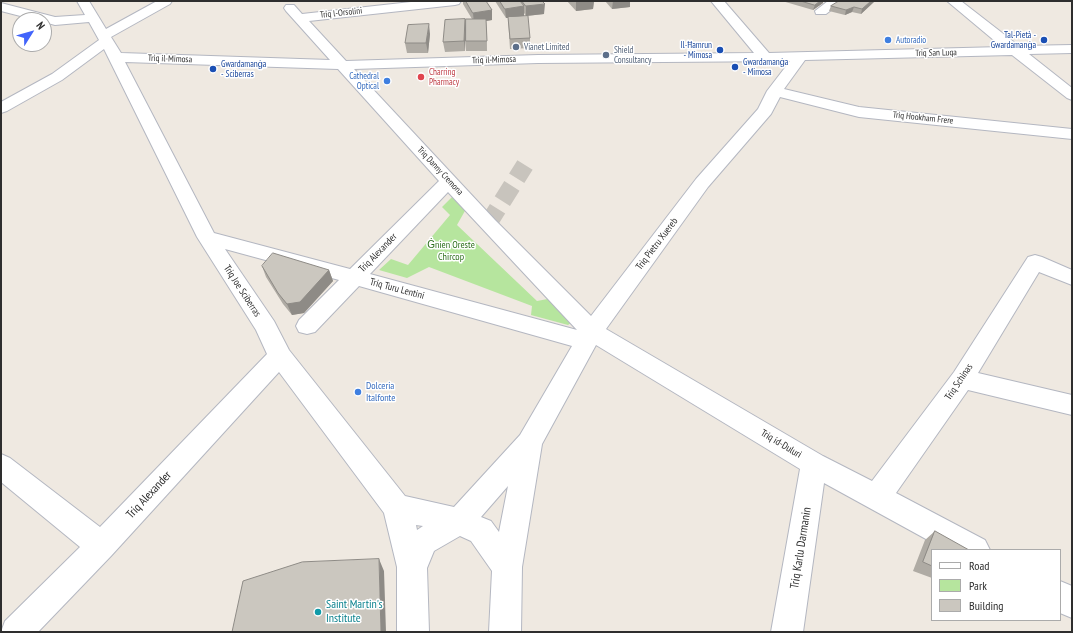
<!DOCTYPE html>
<html>
<head>
<meta charset="utf-8">
<style>
  body { margin:0 }
  #map { position:relative; width:1073px; height:633px; overflow:hidden; background:#efe9e1; font-family:"PT Sans Narrow",sans-serif }
  canvas { display:block }
  .frame { position:absolute; inset:0; border:2px solid #2e2e2e; pointer-events:none }
  .legend { position:absolute; left:931px; top:549px; width:130px; height:72px; box-sizing:border-box; background:#fff; border:1px solid #ababab; margin:0; padding:5px 7px; list-style:none; font-size:12px; color:#2e2e2e }
  .legend li { display:flex; align-items:center; gap:8px; height:20px }
  .legend b { width:20px; border:1px solid #ababab }
  .north { position:absolute; left:12px; top:12px; width:40px; height:40px; box-sizing:border-box; background:#fff; border:1px solid #ababab; border-radius:50%; rotate:53deg; font-size:11px; font-weight:700; line-height:16px; text-align:center; color:#2e2e2e }
  .north::after { content:''; display:block; margin:auto; width:14px; height:18px; background:#4264fb; clip-path:polygon(50% 0,100% 100%,50% 72%,0 100%) }
</style>
</head>
<body>
<div id="map">
<canvas width="1073" height="633"></canvas>
<div class="frame"></div>
<ul class="legend">
<li><b style="height:5px;background:#fff"></b>Road</li>
<li><b style="height:11px;background:#b6e59e"></b>Park</li>
<li><b style="height:11px;background:#cbc7bf"></b>Building</li>
</ul>
<div class="north">N</div>
</div>
<script>
const ctx = document.querySelector('canvas').getContext('2d');
ctx.lineJoin = 'round';
function fillPath(path, color) { ctx.fillStyle = color; ctx.fill(path, 'evenodd'); }
function trace(path, color, width, dash) { ctx.strokeStyle = color; ctx.lineWidth = width; ctx.lineCap = dash ? 'butt' : 'round'; ctx.setLineDash(dash || []); ctx.stroke(path); }
function write(font, color, halo, rows, align = 'center') {
  ctx.font = font + ' "PT Sans Narrow",sans-serif'; ctx.lineWidth = 3; ctx.setLineDash([]); ctx.textBaseline = 'middle'; ctx.strokeStyle = halo; ctx.fillStyle = color; for (const [text, x, y, turn = 0] of rows) {
    ctx.save(); ctx.translate(x, y); ctx.rotate((+turn || 0) * Math.PI / 180); ctx.textAlign = isNaN(turn) ? turn : align; if (halo) ctx.strokeText(text, 0, 0); ctx.fillText(text, 0, 0); ctx.restore();
  }
}
const green = new Path2D(`
  M453 196 466 209 457 225 537 301 553 298 574 321 568 325 531 315 532 306 429 267 407 278 379 270 391 259 408 265 450 215 442 207Z`);
const minorTunnel = new Path2D(`
  M488 224 525 165`);
const minor = new Path2D(`
  M77 1H89L106 29 157 1H172L170 4 111 37 121 53 330 60 286 11 284 8 286 5H294L302 14 420 1H461L459 4 455 5 309 21 346 61 538 55 754 53 711 1H724L769 53 1002 47 947 1H961L1019 46 1072 45V53L1029 54 1072 88V100L1067 98 1012 55 805 60 784 89 859 107 1072 129V139L859 117 780 97 771 114 708 187 606 329 823 456 872 481 954 372 1028 257 1035 255 1042 257 1072 270V285L1039 272 978 373 1072 395V415L968 390 896 493 985 540 990 550H946L824 483 803 632H771L800 469 596 345 542 444 522 567 521 632H489L492 571 471 541 460 536 434 551 427 568 429 632H397V567L384 513 279 372 111 556 38 632H1L5 621 80 547 1 482V454L10 458 100 527 267 354 256 330 197 237 104 49 62 80 7 111 1 113V102L52 74 99 40 89 22 55 25 44 22V20H36L1 11V3L55 17 85 15ZM790 61 767 91 758 109 696 179 591 316 495 220 354 69 538 63ZM125 62 338 69 439 181 350 269 214 233ZM448 192 577 330 370 274ZM225 249 339 280 299 320 296 326 299 332 307 334 315 332 359 286 572 346 520 435 454 507 405 496 289 350 274 321ZM508 486 499 532 491 521 481 517ZM416 525 423 526 417 530Z
  M828 1H843L826 14H816L815 11Z
  M1060 581 1072 586V618L1060 613Z`);
const wall = new Path2D(`
  M463 1H486L492 10V20L486 21 487 51H466V41L472 19 463 4Z
  M495 1H542L544 14 526 16 524 13V16L519 17 530 38V48L510 49 508 18H506Z
  M567 1H594L593 9 576 11Z
  M605 1H630V7L612 9Z
  M782 1H823V3L813 10Z
  M839 1H875L861 14 852 12 845 15 829 11 831 6Z
  M465 19 466 29 465 51 445 52 443 42Z
  M430 34 428 53H407L405 43Z
  M262 266 329 270 333 281 304 313 292 315 283 304 266 277Z
  M935 531 932 550V578L913 571 925 540Z`);
const shadedWall = new Path2D(`
  M576 1H594L593 9 576 11Z
  M613 1H630V7L612 9Z
  M820 1H823V3L813 10 815 5Z
  M871 1H875L861 14 862 9Z
  M545 4 544 14 526 16V6Z
  M524 6V16L506 18 505 9Z
  M854 7 852 12 845 15 846 10Z
  M492 10V20L486 21 487 51V41L474 23 473 13Z
  M465 19 466 29 465 51 464 41Z
  M429 24 430 34 428 53 426 43Z
  M329 270 333 281 304 313 292 315 287 304Z
  M379 559 384 571 386 632H381Z`);
const building = new Path2D(`
  M466 1H486L492 10 473 13Z
  M500 1H520L524 6 505 9Z
  M522 1H542L545 4 526 6Z
  M801 1H820L815 5Z
  M839 1H871L862 9 854 7 846 10 831 6Z
  M528 16 530 38 510 39 508 17Z
  M465 19 464 41 443 42 445 20Z
  M466 19H486L487 41H466Z
  M429 24 426 43H405L408 25Z
  M273 253 329 270 300 302 287 304 278 293 262 266Z
  M935 531 969 550H932V566L923 562Z
  M379 559 381 632H232L243 581 302 562Z`);
const markers = [
  [888,40,4,"#3f7fe0"],
  [1044,40,4,"#1a4fb4"],
  [516,47,4,"#5c6f8a"],
  [720,50,4,"#1a4fb4"],
  [606,55,4,"#5c6f8a"],
  [735,67,4,"#1a4fb4"],
  [213,69,4,"#1a4fb4"],
  [421,77,4,"#e0444e"],
  [387,81,4,"#3f7fe0"],
  [358,392,4,"#3f7fe0"],
  [318,612,4,"#0f9aa8"]
];
const farStreetnames = [
  ["Triq l-Orsolini",341,13,-6],
  ["Triq San Luqa",936,53,-1],
  ["Triq il-Mimosa",170,59,2],
  ["Triq il-Mimosa",494,60,-2],
  ["Triq Hookham Frere",923,118,6],
  ["Triq Danny Cremona",440,171,47]
];
const farTransitnames = [
  ["Tal-Pietà -",1036,35],
  ["Gwardamanġa",1036,45],
  ["Il-Ħamrun",712,45],
  ["- Mimosa",712,55],
  ["Gwardamanġa",743,62,"left"],
  ["- Mimosa",743,72,"left"],
  ["Gwardamanġa",221,64,"left"],
  ["- Sciberras",221,74,"left"]
];
const farShopnames = [
  ["Autoradio",896,40],
  ["Cathedral",379,76,"right"],
  ["Optical",379,86,"right"]
];
const farServicenames = [
  ["Vianet Limited",524,47],
  ["Shield",614,50],
  ["Consultancy",614,60]
];
const farHealthnames = [
  ["Charring",429,72],
  ["Pharmacy",429,82]
];
const streetNames = [
  ["Triq Pietru Xuereb",657,244,-53],
  ["Triq Alexander",378,253,-46],
  ["Triq Turu Lentini",397,289,15],
  ["Triq Joe Sciberras",242,291,57],
  ["Triq Schinas",959,382,-56],
  ["Triq id-Duluri",781,444,31]
];
const parkNames = [
  ["Ġnien Oreste",451,245],
  ["Chircop",451,257]
];
const shopNames = [
  ["Dolceria",366,386],
  ["Italfonte",366,398]
];
const nearStreetnames = [
  ["Triq Alexander",149,495,-47],
  ["Triq Karlu Darmanin",801,548,-81]
];
const nearCulturenames = [
  ["Saint Martin's",326,605],
  ["Institute",326,619]
];
fillPath(green, '#b6e59e');
trace(minorTunnel, '#c8c4bd', 18, [18, 9]);
trace(minor, '#b4b7c1', 2);
fillPath(minor, '#fff');
fillPath(wall, '#afaba4');
fillPath(shadedWall, '#8e8b86');
fillPath(building, '#cbc7bf');
trace(building, '#8e8b86', 1);
for (const [x, y, r, color] of markers) { const dot = new Path2D(); dot.arc(x, y, r, 0, 2 * Math.PI); ctx.fillStyle = color; ctx.fill(dot); trace(dot, '#fff', 1.5); }
write('9px', '#2e2e2e', '#fff', farStreetnames);
write('9px', '#164399', '#fff', farTransitnames, 'right');
write('9px', '#366cbe', '#fff', farShopnames, 'left');
write('9px', '#4e5e75', '#fff', farServicenames, 'left');
write('9px', '#be3a42', '#fff', farHealthnames, 'left');
write('10px', '#2e2e2e', '#fff', streetNames);
write('10px', '#2c6e1b', '#fff', parkNames);
write('10px', '#366cbe', '#fff', shopNames, 'left');
write('12px', '#2e2e2e', '#fff', nearStreetnames);
write('12px', '#0d838f', '#fff', nearCulturenames, 'left');
</script>
</body>
</html>
